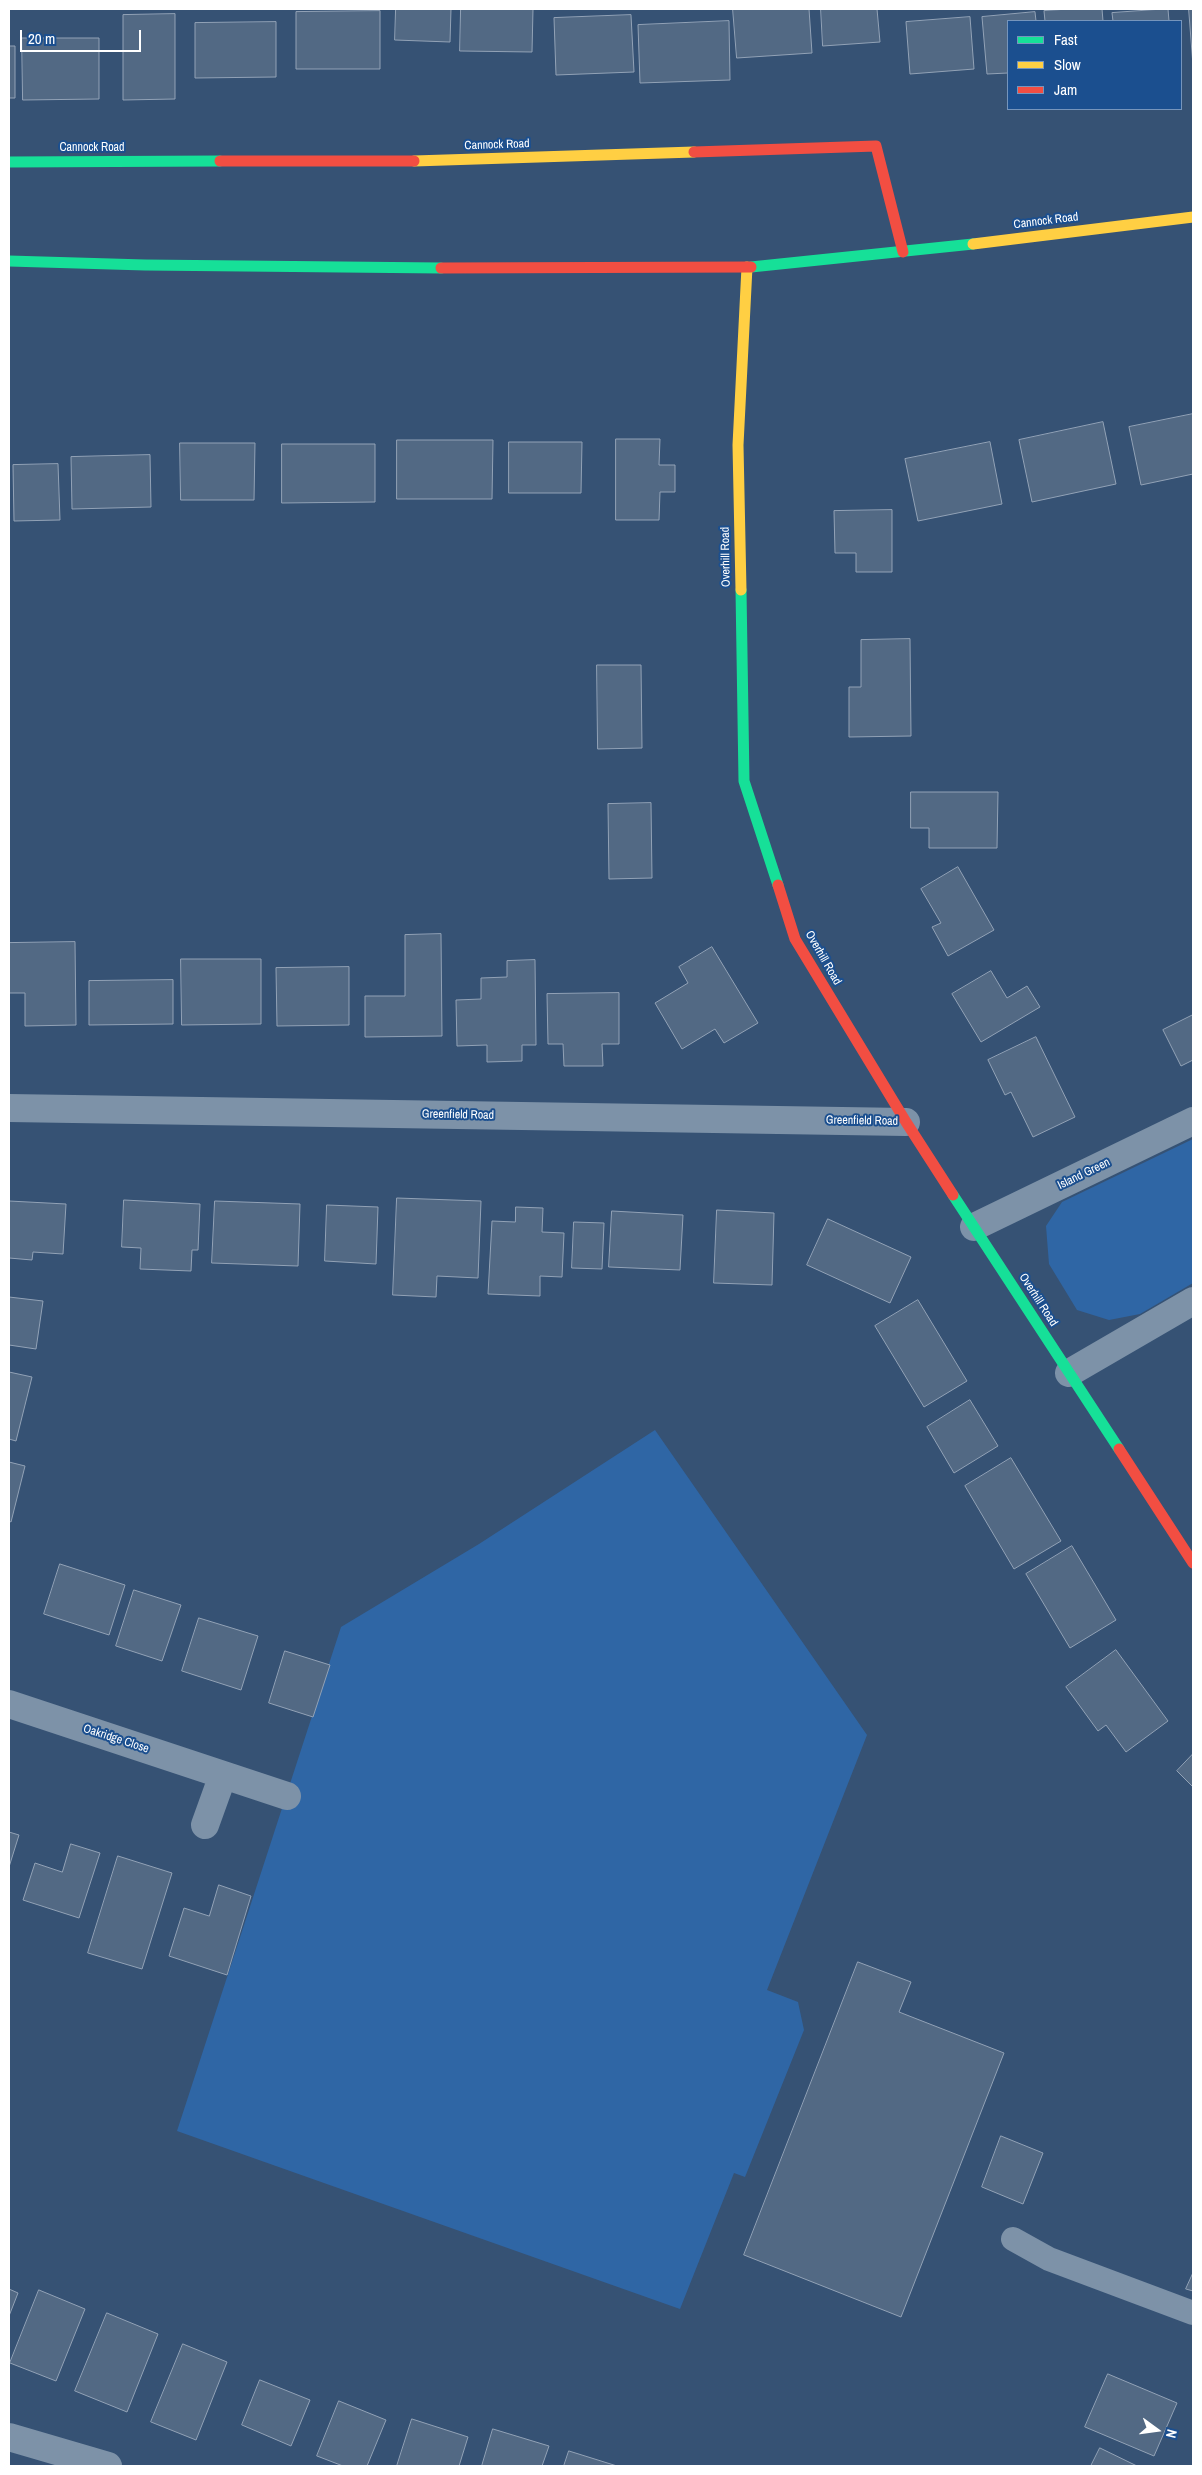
<!DOCTYPE html>
<html>
<head>
<meta charset="utf-8">
<style>
  body { margin:0 }
  #map { position:relative; width:1202px; height:2475px; overflow:hidden; background:#365274; font-family:"Archivo Narrow",sans-serif }
  canvas { display:block }
  .frame { position:absolute; inset:0; border:10px solid #fff; pointer-events:none }
  .legend { position:absolute; left:1007px; top:20px; width:175px; height:90px; box-sizing:border-box; background:#1b4f8f; border:1px solid #7695bc; margin:0; padding:6px 9px; list-style:none; font-size:15px; color:#fff }
  .legend li { display:flex; align-items:center; gap:10px; height:25px }
  .legend b { width:25px; border:1px solid #7695bc }
  .north { position:absolute; left:1132px; top:2405px; width:50px; height:50px; -webkit-text-stroke:4px #1b4f8f; paint-order:stroke; rotate:104deg; font-size:14px; font-weight:700; line-height:20px; text-align:center; color:#fff }
  .north::after { content:''; display:block; margin:auto; width:18px; height:22px; background:#fff; clip-path:polygon(50% 0,100% 100%,50% 72%,0 100%) }
  .scale { position:absolute; left:20px; top:30px; width:121px; height:22px; box-sizing:border-box; border:2px solid #fff; border-top:0; padding-left:6px; font-size:15px; line-height:18px; white-space:nowrap; color:#fff; -webkit-text-stroke:4px #1b4f8f; paint-order:stroke }
</style>
</head>
<body>
<div id="map">
<canvas width="1202" height="2475"></canvas>
<div class="frame"></div>
<ul class="legend">
<li><b style="height:6px;background:#16e098"></b>Fast</li>
<li><b style="height:6px;background:#ffcf43"></b>Slow</li>
<li><b style="height:6px;background:#f24e42"></b>Jam</li>
</ul>
<div class="north">N</div>
<div class="scale">20 m</div>
</div>
<script>
const ctx = document.querySelector('canvas').getContext('2d');
ctx.lineJoin = 'round';
function fillPath(path, color) { ctx.fillStyle = color; ctx.fill(path, 'evenodd'); }
function trace(path, color, width, dash) { ctx.strokeStyle = color; ctx.lineWidth = width; ctx.lineCap = dash ? 'butt' : 'round'; ctx.setLineDash(dash || []); ctx.stroke(path); }
function write(font, color, halo, rows, align = 'center') {
  ctx.font = font + ' "Archivo Narrow",sans-serif'; ctx.lineWidth = 4; ctx.setLineDash([]); ctx.textBaseline = 'middle'; ctx.strokeStyle = halo; ctx.fillStyle = color; for (const [text, x, y, turn = 0] of rows) {
    ctx.save(); ctx.translate(x, y); ctx.rotate((+turn || 0) * Math.PI / 180); ctx.textAlign = isNaN(turn) ? turn : align; if (halo) ctx.strokeText(text, 0, 0); ctx.fillText(text, 0, 0); ctx.restore();
  }
}
const green = new Path2D(`
  M1193 1139V1283L1140 1314 1109 1320 1077 1310 1049 1264 1046 1226 1062 1202Z
  M655 1430 867 1735 767 1990 798 2002 804 2030 745 2177 734 2173 680 2309 177 2131 341 1627 479 1544Z`);
const building = new Path2D(`
  M396 9H451L450 42 395 40Z
  M461 9H533L532 52 460 51Z
  M733 9H809L812 53 737 58Z
  M821 9H877L880 42 823 46Z
  M1069 9H1102L1103 21H1045L1044 11Z
  M1168 9 1169 21H1113L1112 13Z
  M1189 9H1193V65Z
  M380 11V69H296V12Z
  M1035 12 1036 21H1008V73L987 74 982 17Z
  M175 14V99L123 100V15Z
  M631 15 634 72 556 75 554 18Z
  M970 17 974 69 910 74 906 22Z
  M729 21 730 80 640 83 638 25Z
  M276 22V77L195 78V23Z
  M22 38H99V99L23 100Z
  M9 46H15V98H9Z
  M1193 414V474L1141 485 1129 427Z
  M1103 422 1116 484 1032 502 1019 440Z
  M616 439H660L659 465H675V492H660L659 520H616Z
  M397 440H493L492 499H397Z
  M509 442H582L581 493H509Z
  M990 442 1002 504 918 521 905 459Z
  M180 443H255L254 500H181Z
  M282 444H375V502L282 503Z
  M150 455 151 507 72 509 71 457Z
  M58 464 60 520 14 521 13 465Z
  M892 510V572H856V553H835L834 511Z
  M910 639 911 736 849 737V687H861V640Z
  M597 665H641L642 748 598 749Z
  M911 792H998L997 848H929V828H911Z
  M651 803 652 878 609 879 608 804Z
  M958 867 994 930 948 956 932 927 941 923 921 889Z
  M441 934 442 1036 365 1037V996H405V935Z
  M75 942 76 1025 25 1026V993H9V943Z
  M712 947 758 1023 724 1043 715 1029 682 1049 655 1003 688 983 679 967Z
  M181 959H261V1024L182 1025Z
  M535 960 536 1045H522V1061L487 1062V1045L457 1046 456 1000 481 999V978L507 977V961Z
  M349 967V1025L277 1026 276 968Z
  M991 971 1007 998 1027 986 1040 1007 981 1042 952 994Z
  M173 980V1024L89 1025V981Z
  M619 993V1044H602L603 1066H564L563 1044H548L547 994Z
  M1193 1015V1060L1181 1066 1163 1030Z
  M1036 1037 1075 1117 1033 1137 1011 1092 1005 1095 988 1060Z
  M397 1198 481 1201 478 1278 437 1276 436 1297 393 1295Z
  M124 1200 200 1204 198 1250H192L191 1271 140 1269 141 1248 122 1247Z
  M9 1201 66 1204 63 1254 33 1252 32 1260 9 1258Z
  M215 1201 300 1204 298 1266 212 1263Z
  M327 1205 378 1207 376 1264 325 1261Z
  M516 1207 543 1208 542 1232 564 1233 562 1277 540 1276V1296L488 1294 492 1221 515 1222Z
  M717 1210 774 1213 772 1285 714 1283Z
  M612 1211 683 1215 680 1270 609 1267Z
  M828 1219 911 1257 890 1303 807 1265Z
  M574 1222 604 1223 602 1269 572 1268Z
  M9 1297 43 1301 36 1349 9 1345Z
  M918 1300 967 1381 924 1407 875 1326Z
  M9 1372 32 1377 16 1441 9 1439Z
  M970 1400 998 1446 954 1473 927 1427Z
  M1011 1458 1061 1541 1014 1569 965 1486Z
  M9 1462 25 1466 11 1522 9 1521Z
  M1072 1546 1116 1620 1070 1648 1026 1574Z
  M60 1564 125 1585 109 1635 44 1614Z
  M134 1590 181 1605 162 1661 116 1646Z
  M199 1618 258 1636 241 1690 182 1671Z
  M1116 1650 1168 1721 1126 1752 1106 1725 1098 1731 1066 1687Z
  M285 1651 330 1665 313 1717 269 1703Z
  M1193 1754V1787L1177 1771Z
  M9 1832 19 1835 9 1867Z
  M71 1844 100 1853 79 1918 23 1900 35 1863 62 1872Z
  M118 1856 172 1873 142 1969 88 1953Z
  M219 1885 251 1896 227 1975 169 1956 184 1908 209 1916Z
  M858 1962 911 1982 899 2012 1004 2053 901 2317 744 2255Z
  M1001 2136 1043 2153 1023 2204 982 2187Z
  M1193 2273V2291L1186 2289Z
  M9 2289 18 2293 9 2316Z
  M39 2290 85 2309 56 2381 10 2363Z
  M107 2313 158 2334 127 2412 75 2391Z
  M183 2344 227 2362 196 2440 151 2422Z
  M1108 2374 1177 2403 1154 2456 1085 2427Z
  M260 2380 310 2400 291 2446 242 2425Z
  M339 2401 386 2420 367 2466H343L317 2456Z
  M412 2419 468 2437 459 2466H397Z
  M493 2429 549 2446 542 2466H482Z
  M1100 2448 1137 2466H1091Z
  M569 2451 617 2466H564Z`);
const lane = new Path2D(`
  M1013 2239 1049 2259 1193 2313`);
const street = new Path2D(`
  M9 1108 906 1122
  M974 1227 1193 1121
  M1069 1373 1193 1301
  M9 1704 287 1796
  M205 1825 223 1775
  M9 2437 108 2466`);
const fast = new Path2D(`
  M9 162 220 161
  M9 261 145 265 441 268
  M751 267 973 244
  M741 590 744 781 778 885
  M953 1195 1119 1449`);
const slow = new Path2D(`
  M414 161 694 152
  M973 244 1193 217
  M741 590 738 445 747 267`);
const jam = new Path2D(`
  M694 152 876 146 903 252
  M220 161H414
  M441 268 751 267
  M778 885 795 939 906 1122 953 1195
  M1119 1449 1193 1563`);
const streetNames = [
  ["Cannock Road",497,145,-2],
  ["Cannock Road",92,148],
  ["Cannock Road",1046,221,-7],
  ["Overhill Road",726,557,-91],
  ["Overhill Road",823,958,60],
  ["Greenfield Road",458,1115,1],
  ["Greenfield Road",862,1121,1],
  ["Island Green",1084,1174,-26],
  ["Overhill Road",1038,1300,57],
  ["Oakridge Close",116,1739,18]
];
fillPath(green, '#2f66a5');
fillPath(building, '#526984');
trace(building, '#92a2b6', 1);
trace(lane, '#7d92a8', 24);
trace(street, '#7d92a8', 28);
trace(fast, '#16e098', 11);
trace(slow, '#ffcf43', 11);
trace(jam, '#f24e42', 11);
write('12px', '#fff', '#1b4f8f', streetNames);
</script>
</body>
</html>
